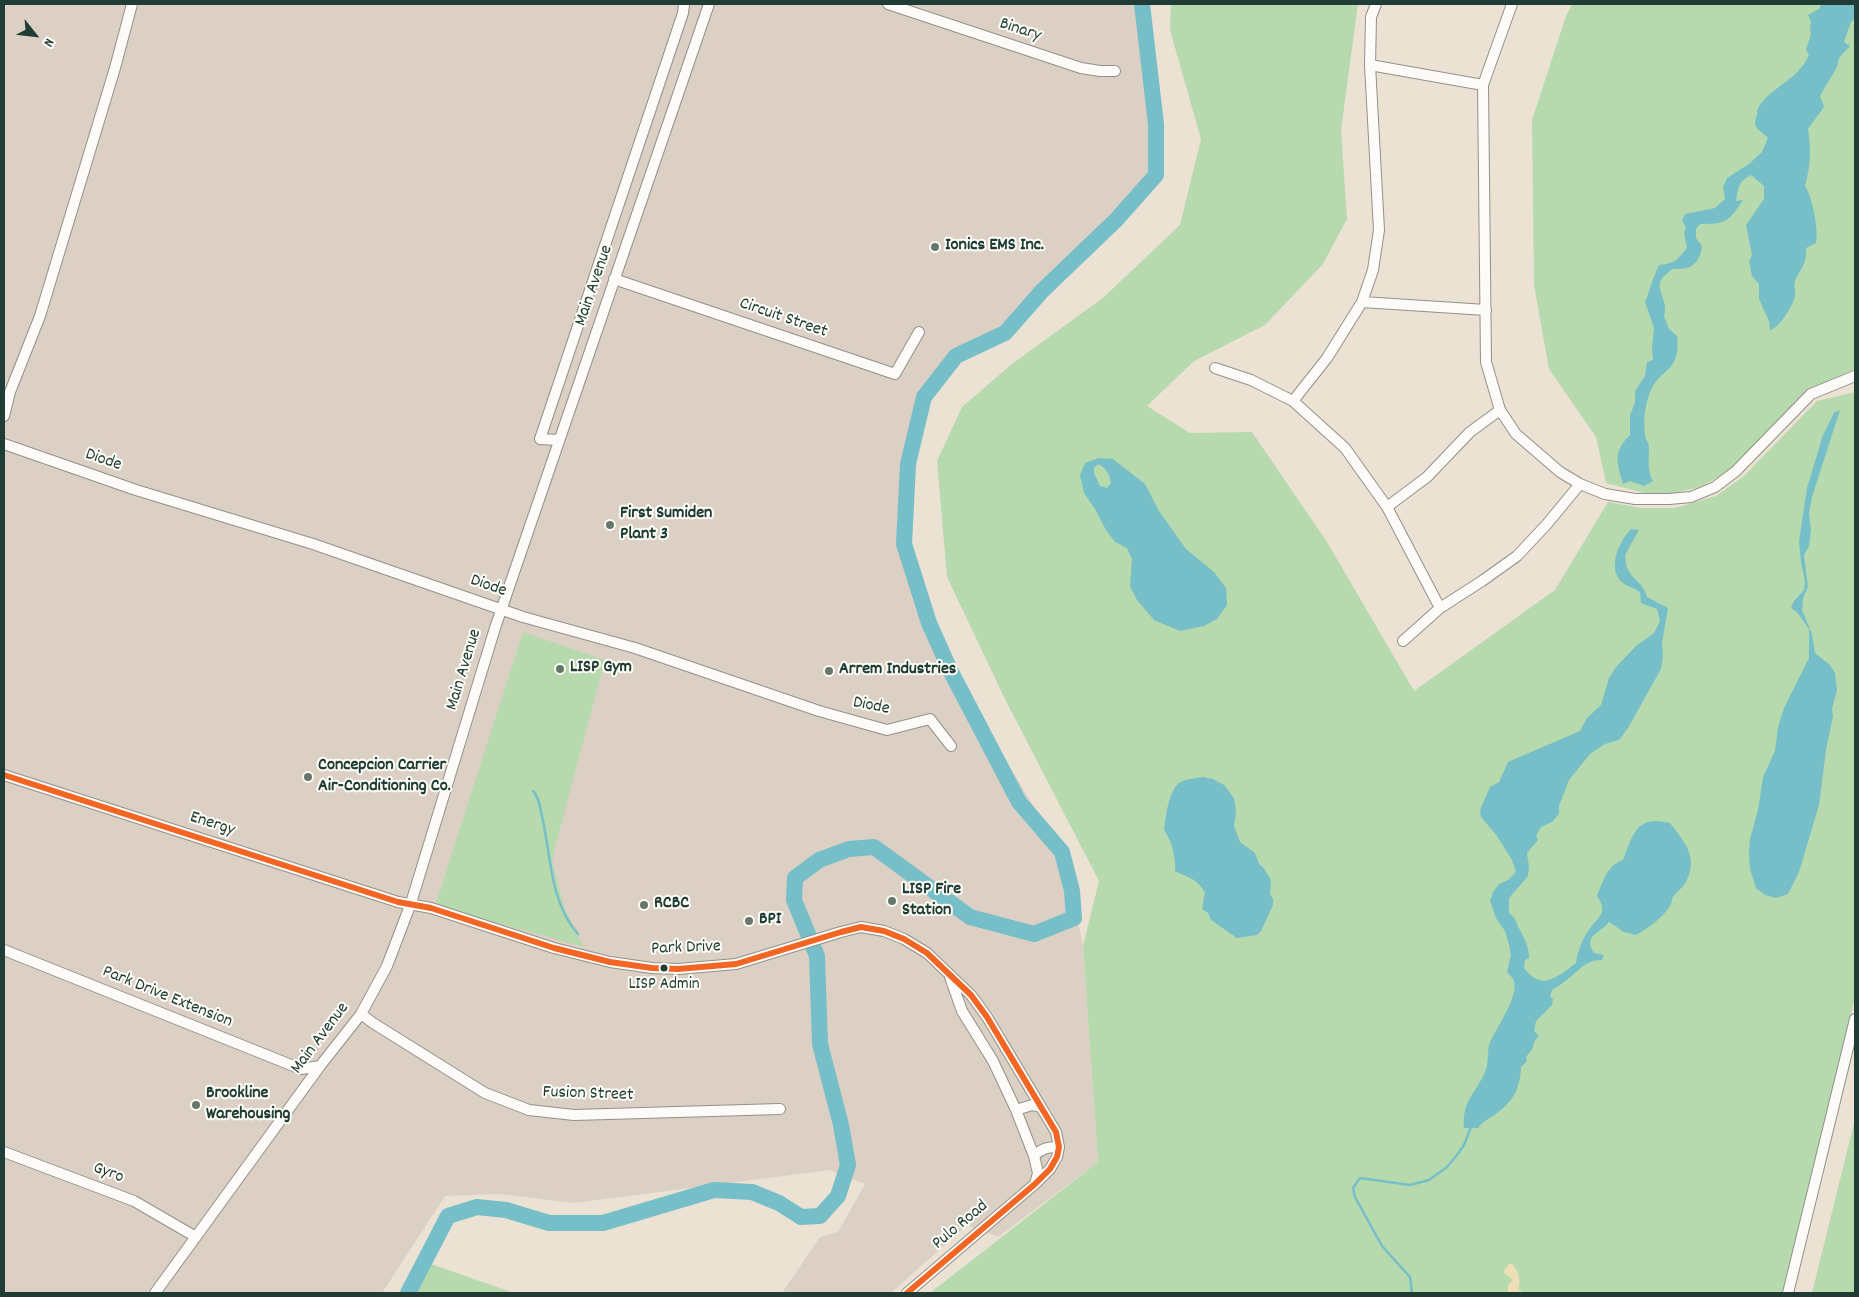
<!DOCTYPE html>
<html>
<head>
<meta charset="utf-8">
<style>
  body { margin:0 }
  #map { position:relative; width:1859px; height:1297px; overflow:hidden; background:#ece2d4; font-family:Dekko,sans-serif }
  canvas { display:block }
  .frame { position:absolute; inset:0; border:5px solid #1f3d34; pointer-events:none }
  .north { position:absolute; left:10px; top:10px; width:50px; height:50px; -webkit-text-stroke:4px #fdfcf7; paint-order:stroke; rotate:119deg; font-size:14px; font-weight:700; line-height:20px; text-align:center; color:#1f3d34 }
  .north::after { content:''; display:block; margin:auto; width:18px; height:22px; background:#1f3d34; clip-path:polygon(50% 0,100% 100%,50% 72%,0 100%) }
</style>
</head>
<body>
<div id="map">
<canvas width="1859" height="1297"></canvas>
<div class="frame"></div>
<div class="north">N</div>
</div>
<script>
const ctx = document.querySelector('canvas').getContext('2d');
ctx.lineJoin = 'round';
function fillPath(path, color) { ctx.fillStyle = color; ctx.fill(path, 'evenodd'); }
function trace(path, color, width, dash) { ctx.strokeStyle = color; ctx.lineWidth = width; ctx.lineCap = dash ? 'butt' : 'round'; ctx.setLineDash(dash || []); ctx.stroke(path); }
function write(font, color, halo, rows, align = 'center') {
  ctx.font = font + ' Dekko,sans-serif'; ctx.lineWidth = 4; ctx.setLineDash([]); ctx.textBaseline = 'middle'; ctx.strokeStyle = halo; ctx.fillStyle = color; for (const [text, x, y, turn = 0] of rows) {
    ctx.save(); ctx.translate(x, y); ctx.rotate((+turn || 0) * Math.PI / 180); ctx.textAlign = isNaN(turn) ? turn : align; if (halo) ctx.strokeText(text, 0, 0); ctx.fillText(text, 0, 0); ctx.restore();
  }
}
const industrial = new Path2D(`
  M4 4H1136L1156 175 1116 220 1042 291 1005 333 956 356 924 397 908 464 904 544 929 623 950 670 1062 852 1072 891 1083 946 1098 1162 998 1237 967 1225 891 1293H782L820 1237 838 1232 865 1184 830 1170 574 1203 500 1194 445 1196 382 1293H4Z`);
const green = new Path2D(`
  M1171 4H1358L1341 130 1347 219 1323 264 1265 325 1194 361 1147 406 1190 433 1252 432 1327 542 1414 691 1555 590 1608 502 1641 508H1675L1716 496 1744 476 1817 401 1855 392V998L1782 1293H930L1098 1162 1083 946 1099 881 1005 699 947 577 937 461 962 407 1012 364 1104 297 1180 225 1201 139 1170 30Z
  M1572 4H1855V369L1808 390 1739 461 1723 475 1699 487 1667 495 1644 493 1606 483 1596 437 1549 369 1534 285 1532 120 1566 16Z
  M523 632 605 660 552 859 564 907 584 947 435 906Z
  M1855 1119V1293H1812Z
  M431 1264 514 1293H414Z`);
const sand = new Path2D(`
  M1509 1264H1512C1518 1269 1522 1281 1518 1288L1523 1293H1511L1508 1291V1285L1513 1280 1505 1274 1504 1270Z`);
const water = new Path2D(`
  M1822 4H1855V18L1851 22 1844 42 1850 46 1839 58 1837 67 1820 96 1824 107 1808 129C1811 151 1811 164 1805 186 1812 196 1819 229 1816 243L1806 248C1807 265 1801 267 1795 281 1793 286 1796 291 1795 296 1793 306 1779 328 1770 330L1769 321 1759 299V284L1752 276 1749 261 1752 255 1746 225 1764 199V186L1751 175C1737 183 1739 187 1736 201L1743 200C1728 222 1727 224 1700 224L1696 229V238L1702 246C1699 265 1691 270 1672 269 1669 272 1663 276 1661 280 1656 291 1669 302 1664 316L1669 329 1677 336C1681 374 1660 367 1650 392 1645 406 1643 420 1645 434 1645 439 1649 443 1649 448 1649 459 1647 472 1653 481L1644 486 1630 481 1623 484C1617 462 1612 453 1630 435V415L1635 403V391L1645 376 1647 362 1653 360 1652 349 1654 328 1645 302C1650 290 1653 277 1659 265 1676 263 1677 260 1687 248L1684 233 1686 227 1682 221 1685 214 1715 208 1725 199 1723 187 1727 178 1749 164 1762 152 1768 138C1764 133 1754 129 1755 122 1756 117 1758 116 1757 110 1770 86 1797 82 1809 55L1806 50 1811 34 1810 26 1811 22 1808 15 1819 9Z
  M1840 410 1812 497 1809 513 1811 530 1809 546 1804 555 1808 587 1803 598 1802 610 1812 634 1815 653 1830 665 1835 673 1837 690 1832 709 1833 716 1826 750 1819 805 1799 872 1788 894 1776 898 1765 895 1756 888 1750 869 1749 852 1750 839 1758 810 1763 777 1775 751 1778 727 1784 708 1809 658V629L1797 612 1791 608 1794 601 1804 590 1805 581 1801 563 1799 541 1807 488 1823 435 1834 413Z
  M1099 458 1113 459 1145 484 1159 511 1186 549 1214 572 1226 588 1227 605 1217 619 1204 626 1180 631 1154 620 1137 600 1130 586 1132 559 1127 548 1115 542 1106 530 1095 509 1084 493 1080 475 1085 463ZM1098 464C1107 468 1109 474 1111 483L1107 488 1100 486 1094 473V468Z
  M1631 529 1639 530 1625 555C1626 581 1642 577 1647 597L1668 608 1662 643 1663 657 1661 669 1628 728 1619 740 1605 744 1590 754 1569 780 1559 806V814L1552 822 1541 827 1536 836 1538 840 1527 853 1529 867 1528 876 1509 898V913C1518 920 1515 922 1520 930 1525 941 1529 946 1529 958L1525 960 1524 968C1542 992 1557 977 1576 963 1577 953 1583 937 1589 930 1598 916 1609 914 1597 896 1602 883 1608 864 1623 860 1633 835 1636 814 1670 823 1684 842 1699 856 1686 882 1683 888 1677 891 1673 897 1672 899 1672 902 1671 904 1663 918 1650 927 1636 935L1624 932 1609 922C1601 933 1582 935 1594 953L1604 955 1602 960C1587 959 1579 970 1568 979 1563 983 1557 987 1552 990L1550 996 1553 999 1552 1005 1536 1021 1534 1031 1539 1036 1534 1042 1533 1048 1526 1057 1527 1061 1521 1067C1520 1090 1513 1102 1493 1116 1487 1120 1483 1121 1478 1128H1464C1462 1100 1475 1095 1485 1072 1489 1063 1487 1054 1489 1045 1494 1030 1519 998 1514 981 1513 978 1509 974 1507 972L1511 955 1509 945 1505 931 1496 918 1490 901 1493 892 1499 884 1508 880 1516 872 1512 860 1497 836 1481 817 1480 810 1490 787 1499 782 1508 762 1580 731 1587 718 1601 705 1609 678 1616 667 1636 646 1654 633 1660 621 1657 609 1641 603 1640 592C1635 588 1628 587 1623 583 1606 569 1619 542 1631 529Z
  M1203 777 1213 779 1224 785 1234 798 1236 811 1234 826 1240 842 1255 853 1259 864 1263 867 1271 880 1270 894 1273 899V905L1261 931 1257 935 1237 938 1211 920 1208 913 1202 909 1205 892C1194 877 1191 879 1175 871 1176 858 1172 841 1164 830 1166 816 1168 793 1179 783 1185 779 1196 778 1203 777Z`);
const stream = new Path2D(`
  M533 791C539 797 540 807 542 816 551 855 550 903 578 934
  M1412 1293 1410 1277 1382 1246 1355 1197 1353 1188 1360 1178 1410 1185 1429 1180 1447 1167 1457 1155 1464 1145 1471 1127`);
const river = new Path2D(`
  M408 1293 448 1216 477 1207 506 1210 549 1223H603L714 1190 752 1192 779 1203 801 1217 820 1216 838 1196 848 1165 841 1125 820 1044 817 956 794 900 795 878 819 860 849 849 874 847 970 917 1034 934 1074 918 1072 891 1062 852 1019 802 950 670 929 623 904 544 908 464 924 397 956 356 1005 333 1042 291 1116 220 1156 175V124L1142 4`);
const minor = new Path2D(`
  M888 4 1081 68 1100 71H1115
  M1512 4 1483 85 1486 362 1500 410 1516 434 1560 472 1580 484 1605 494 1635 499H1669L1691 497 1715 487 1736 471 1811 394 1855 376
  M1370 65 1483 85
  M614 279 895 374 919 332
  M1362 302 1486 310
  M1215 368 1251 380 1293 401 1345 448 1387 507 1440 608
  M1293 401 1327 358 1362 302 1373 270 1379 230 1370 65 1371 17 1376 4
  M4 416 10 392 40 316 115 68 132 4
  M559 440 540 439 683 13 684 4
  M4 444 136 490 313 544 523 617 635 648 819 711 887 730 930 719 951 746
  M1387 507 1427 477 1470 432 1500 410
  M1403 641 1440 608 1482 581 1517 556 1547 524 1580 484
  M4 775 398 902 431 908 554 948 610 962 652 968 678 969 736 964 841 932 861 927 884 931 904 939 927 953 971 995 987 1017 1056 1132 1059 1147 1057 1157 1050 1169 1035 1184 907 1293
  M4 950 301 1069 320 1066
  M950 977 962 1011 993 1061 1016 1110 1034 1156 1038 1173 1035 1184
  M361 1014 373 1023 485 1093 529 1110 574 1115 780 1109
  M1016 1110 1032 1105 1040 1107
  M4 1152 134 1201 196 1237
  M1034 1156C1042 1148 1048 1147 1059 1147
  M155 1293 320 1066 361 1014 387 966 411 903 495 628 709 4
  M1788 1293 1855 1019`);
const bus1 = new Path2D(`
  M4 775 398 902 431 908 554 948 610 962 652 968 678 969 736 964 841 932 861 927 884 931 904 939 927 953 971 995 987 1017 1056 1132 1059 1147 1057 1157 1050 1169 1035 1184 907 1293`);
const markers = [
  [935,247,5,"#67776c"],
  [610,525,5,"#67776c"],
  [560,669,5,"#67776c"],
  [829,671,5,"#67776c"],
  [308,777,5,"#67776c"],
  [892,901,5,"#67776c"],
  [644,905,5,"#67776c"],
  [749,921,5,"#67776c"],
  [664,968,4.5,"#1f3d34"],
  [196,1105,5,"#67776c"]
];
const busNames = [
  ["LISP Admin",664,986]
];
const streetNames = [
  ["Binary",1020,31,18],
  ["Main Avenue",595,286,-71],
  ["Circuit Street",783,319,19],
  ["Diode",103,461,19],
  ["Diode",488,587,19],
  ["Main Avenue",465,670,-73],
  ["Diode",871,707,11],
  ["Energy",212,825,18],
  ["Park Drive",686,949,-2],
  ["Park Drive Extension",167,998,22],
  ["Main Avenue",321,1039,-53],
  ["Fusion Street",588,1095,2],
  ["Gyro",108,1174,20],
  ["Pulo Road",961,1226,-40]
];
const poiNames = [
  ["Ionics EMS Inc.",945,247],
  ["First Sumiden",620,515],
  ["Plant 3",620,536],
  ["LISP Gym",570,669],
  ["Arrem Industries",839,671],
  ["Concepcion Carrier",318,767],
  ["Air-Conditioning Co.",318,788],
  ["LISP Fire",902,891],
  ["Station",902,912],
  ["RCBC",654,905],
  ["BPI",759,921],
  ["Brookline",206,1095],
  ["Warehousing",206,1116]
];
fillPath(industrial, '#dcd0c5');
fillPath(green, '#b6d9ae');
fillPath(sand, '#eddeb6');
fillPath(water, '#77bfc8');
trace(stream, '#77bfc8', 2.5);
trace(river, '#77bfc8', 16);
trace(minor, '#919188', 12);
trace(minor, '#fcfbf9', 10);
trace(bus1, '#f26522', 6);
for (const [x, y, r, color] of markers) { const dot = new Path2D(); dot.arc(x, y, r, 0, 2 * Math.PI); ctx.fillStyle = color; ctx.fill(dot); trace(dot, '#fdfcf7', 2); }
write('17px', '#1f3d34', '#fdfcf7', busNames);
write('18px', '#1f3d34', '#fdfcf7', streetNames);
write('bold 18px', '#1f3d34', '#fdfcf7', poiNames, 'left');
</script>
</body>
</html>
